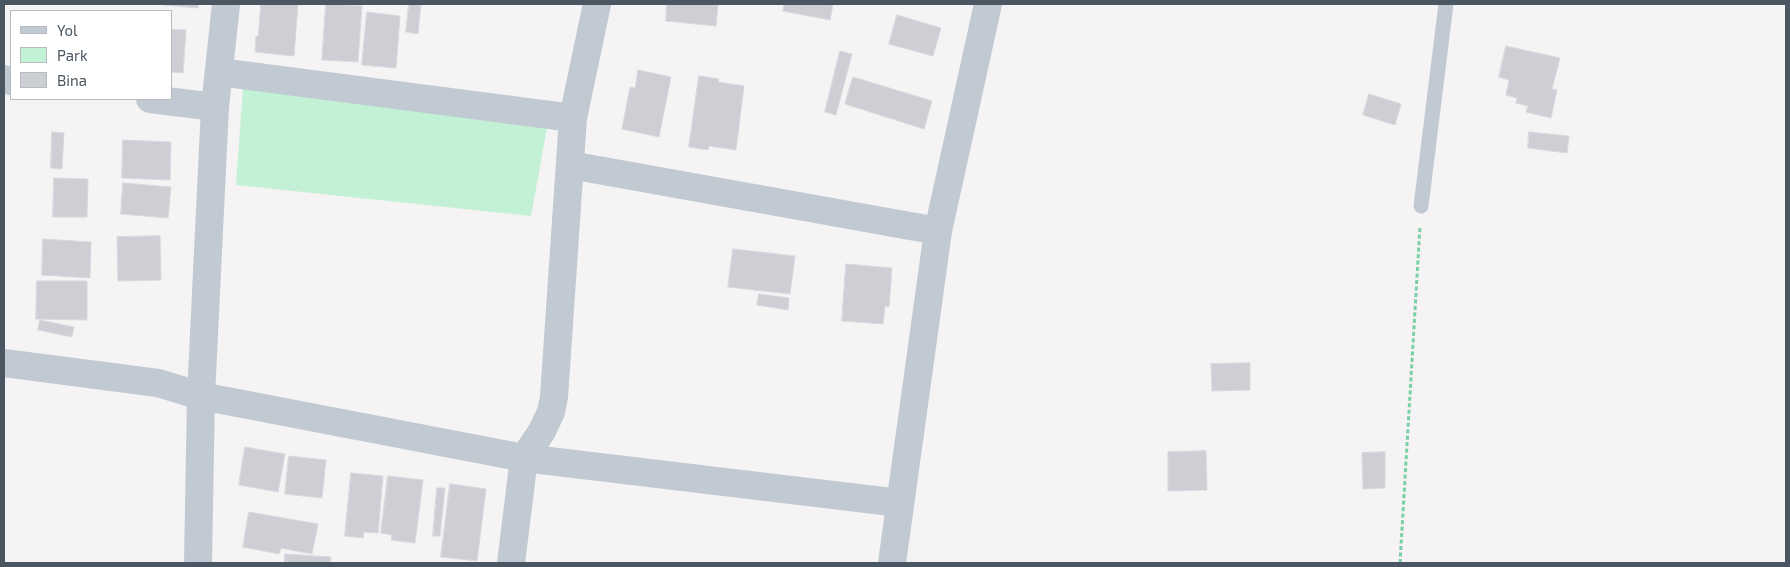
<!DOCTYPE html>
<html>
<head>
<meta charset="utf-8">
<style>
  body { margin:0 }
  #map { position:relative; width:1790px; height:567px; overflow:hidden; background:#f5f3f3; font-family:"Exo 2",sans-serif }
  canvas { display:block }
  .frame { position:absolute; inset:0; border:5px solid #4a5661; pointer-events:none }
  .legend { position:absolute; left:10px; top:10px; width:162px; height:90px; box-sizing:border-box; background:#fff; border:1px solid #b7bbc0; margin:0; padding:6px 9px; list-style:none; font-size:15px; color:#4a5661 }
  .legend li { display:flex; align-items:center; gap:10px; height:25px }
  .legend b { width:25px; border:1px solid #b7bbc0 }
</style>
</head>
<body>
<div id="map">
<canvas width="1790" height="567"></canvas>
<div class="frame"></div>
<ul class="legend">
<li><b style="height:6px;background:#c1cad2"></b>Yol</li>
<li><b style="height:14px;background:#c3f1d5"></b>Park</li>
<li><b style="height:14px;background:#cdcfd5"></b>Bina</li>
</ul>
</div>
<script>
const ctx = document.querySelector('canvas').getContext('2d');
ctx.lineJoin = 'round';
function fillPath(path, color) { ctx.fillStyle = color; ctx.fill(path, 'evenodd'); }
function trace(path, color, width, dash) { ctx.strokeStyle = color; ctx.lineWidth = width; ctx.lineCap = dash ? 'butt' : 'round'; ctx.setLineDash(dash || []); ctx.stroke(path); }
const green = new Path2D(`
  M243 87 547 128 531 216 236 185Z`);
const building = new Path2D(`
  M164 4H198V8L164 5Z
  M261 4H298L294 56 255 52 256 36 258 37Z
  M326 4 362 6 358 62 322 60Z
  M409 4H421L418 34 406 32Z
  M667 4H718L716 26 666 21Z
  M784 4H833L830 20 783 11Z
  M367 12 400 16 396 68 362 65Z
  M897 15 941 28 933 56 889 44Z
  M171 29 186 30 183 73 171 72Z
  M1506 46 1560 58 1552 89 1557 90 1551 118 1526 112 1528 106 1516 103 1517 98 1506 95 1509 80 1499 77Z
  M840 51 852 54 836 115 825 112Z
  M638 70 671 77 659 137 622 129 630 87 635 88Z
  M699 76 719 79 718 82 744 86 736 150 709 146 708 150 689 147Z
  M853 77 932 101 924 129 845 104Z
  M1369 94 1401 104 1395 125 1363 115Z
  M52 132 64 133 62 169 51 168Z
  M1529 132 1569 136 1567 153 1528 148Z
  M123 140 171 142 170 180 122 178Z
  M54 178 88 179 87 217H53Z
  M123 183 171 187 168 218 121 214Z
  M160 236 161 280 118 281 117 237Z
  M43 239 91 242 90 278 42 275Z
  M733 249 795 256 790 294 728 287Z
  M846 264 892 268 889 307 885 306 883 324 842 321Z
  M37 281H87V320L36 319Z
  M759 294 789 298 788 310 757 305Z
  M40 320 74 327 72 337 38 330Z
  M1250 363V390L1212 391 1211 364Z
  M245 447 285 454 278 492 239 485Z
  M1206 451 1207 490 1168 491V452Z
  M1385 452V488L1363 489 1362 453Z
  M289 456 326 460 322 498 285 494Z
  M351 473 383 476 378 533 364 532 363 538 345 536Z
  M388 476 423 480 415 543 391 540 392 535 381 533Z
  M450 484 486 489 477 561 441 557Z
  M437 488H445L440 536H433Z
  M249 512 318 524 312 554 281 548 279 554 243 547Z
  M285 554 331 557 330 563H285Z`);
const path = new Path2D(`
  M1400 563 1420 226`);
const service = new Path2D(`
  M1421 206 1446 4`);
const minor = new Path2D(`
  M219 72 573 118
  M4 79 11 81
  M150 99 215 107
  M570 165 938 231
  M4 363 158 383 201 396 524 458 900 503
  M198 563 201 396 215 107 226 4
  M511 563 524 458 542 431 551 412 554 397 573 118 597 4
  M892 563 938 231 988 4`);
fillPath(green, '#c3f1d5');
fillPath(building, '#cdcfd5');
trace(building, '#d7d9de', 1);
trace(path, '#7ad0a6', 3, [4, 2.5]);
trace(service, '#c1cad2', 15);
trace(minor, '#c1cad2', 28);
</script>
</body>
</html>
